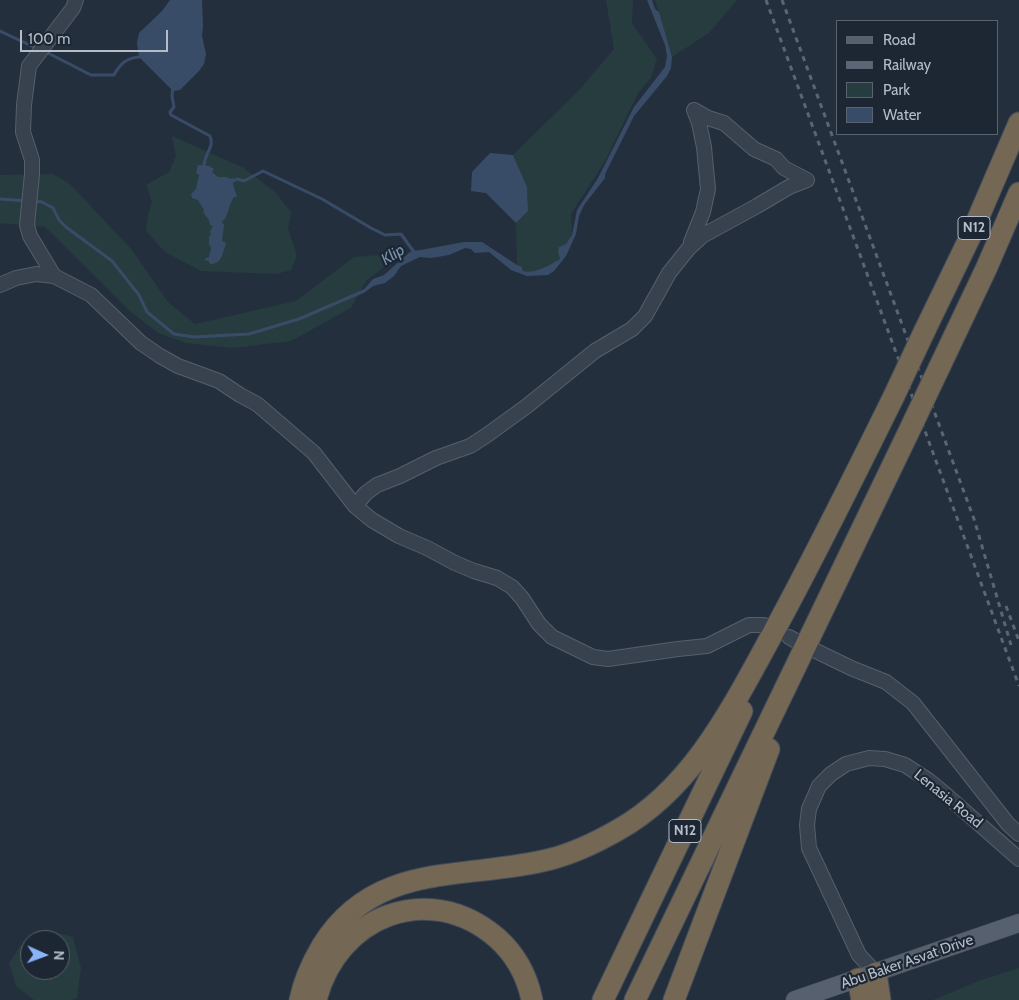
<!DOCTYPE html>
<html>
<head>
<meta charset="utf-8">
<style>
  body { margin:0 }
  #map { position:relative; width:1019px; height:1000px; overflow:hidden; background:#242f3e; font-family:Cabin,sans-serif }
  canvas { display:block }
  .legend { position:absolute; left:836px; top:20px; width:162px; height:115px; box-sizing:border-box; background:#1d2633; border:1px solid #59626f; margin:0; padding:6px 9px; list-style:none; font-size:15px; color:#b4bcc9 }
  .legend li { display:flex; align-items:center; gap:10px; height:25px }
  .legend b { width:25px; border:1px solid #59626f }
  .north { position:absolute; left:20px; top:930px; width:50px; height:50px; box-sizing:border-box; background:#1d2633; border:1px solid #59626f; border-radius:50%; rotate:92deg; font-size:14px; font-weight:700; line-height:20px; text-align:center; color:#b4bcc9 }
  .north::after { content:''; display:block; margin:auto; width:18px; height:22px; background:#8ab4f8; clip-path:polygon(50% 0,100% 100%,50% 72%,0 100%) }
  .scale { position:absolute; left:20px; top:30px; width:148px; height:22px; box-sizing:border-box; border:2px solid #b4bcc9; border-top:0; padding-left:6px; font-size:15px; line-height:18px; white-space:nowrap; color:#b4bcc9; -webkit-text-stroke:4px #1d2633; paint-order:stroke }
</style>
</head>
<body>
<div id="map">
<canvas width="1019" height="1000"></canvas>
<ul class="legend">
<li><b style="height:6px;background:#56606e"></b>Road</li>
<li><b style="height:6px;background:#5a6575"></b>Railway</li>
<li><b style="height:14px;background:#263c3f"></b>Park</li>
<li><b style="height:14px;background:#394c67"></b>Water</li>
</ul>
<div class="north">N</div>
<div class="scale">100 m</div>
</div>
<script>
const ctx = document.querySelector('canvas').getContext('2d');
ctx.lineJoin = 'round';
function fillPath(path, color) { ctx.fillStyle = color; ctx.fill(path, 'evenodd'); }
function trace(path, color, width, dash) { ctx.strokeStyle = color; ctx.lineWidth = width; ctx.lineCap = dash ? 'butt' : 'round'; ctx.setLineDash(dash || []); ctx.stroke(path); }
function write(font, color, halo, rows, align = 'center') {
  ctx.font = font + ' Cabin,sans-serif'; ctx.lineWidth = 4.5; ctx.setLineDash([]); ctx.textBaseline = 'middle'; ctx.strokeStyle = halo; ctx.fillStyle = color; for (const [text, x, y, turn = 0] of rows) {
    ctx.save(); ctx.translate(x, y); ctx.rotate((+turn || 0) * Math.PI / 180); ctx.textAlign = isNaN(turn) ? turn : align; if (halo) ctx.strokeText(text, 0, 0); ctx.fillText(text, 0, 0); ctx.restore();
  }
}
const green = new Path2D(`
  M606 0H633L632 23 657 59 651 78 638 93 605 161 571 214 572 235 566 244 558 252 560 259C549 265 536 274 524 271L522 267 517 265 516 223 528 211 527 188 513 155 580 89 614 49Z
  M655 0H737L709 33 672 57Z
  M172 136 244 168 276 193 291 212 288 229 297 256 291 270 277 274 201 271 165 252 146 231 148 215 152 202 146 185 169 172 176 156Z
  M53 174 70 184 132 250 168 302 195 324 296 301 354 257 380 255 393 260 367 280 351 308 291 341 233 348 186 343 158 333 131 312 45 227 0 223V175Z
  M47 930 73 937 81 968 77 998 71 1000H34L16 986 9 963 21 945 30 940V970H60V940H30Z
  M1019 968V1000H933L981 980Z`);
const water = new Path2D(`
  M170 0H202L203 26 202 36 206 54 204 64 199 71 180 90 173 91 139 57 137 43 139 33 162 11Z
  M647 0H652L655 9 659 12 672 57 671 68 667 76 634 116 605 174V178L584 205 579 216 576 234 566 256 554 271 548 275 527 276 511 270 489 252 475 253 471 249 465 248 449 255 431 258 420 257 401 266 394 276 385 283 365 288 373 279 384 275 410 252 464 242H482L517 265 522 267 523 271C536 274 549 265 560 259L558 252 559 247 566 244 572 235 577 210 598 178 634 107 665 67 667 56 665 45Z
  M490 153 513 155 527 187 528 211 516 223 486 193 471 191 472 172Z
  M198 165 209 166 214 169 212 172 218 177H226L231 179 234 178 233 184 237 197H234C228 205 229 216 222 222L224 225 222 241 225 242 226 244C222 254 222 264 210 264L208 260 205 261V259L209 257 211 248 209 244V236L211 235 210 231 213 226 210 225 209 220 203 212 204 210 198 200 192 198 191 194 196 189 199 175 196 173Z`);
const stream = new Path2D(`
  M0 31 38 49
  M44 51 91 75H114C120 64 126 58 139 57L142 54
  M173 86 172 96 174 107 170 112 171 115 210 136C215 148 203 155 204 167
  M231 182 237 179 244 181 263 171 322 199 371 228 385 235 401 234 414 252H417
  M0 199 27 201
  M33 201 42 202 53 208 59 220 66 227 112 261 139 295 147 312 174 334 194 337 249 334 299 319 364 291 372 285`);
const minor = new Path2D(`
  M694 110 708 118 724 123 754 149 776 159 784 168 807 180
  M691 242 703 212 708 189 704 147 699 123 694 110
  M54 276 30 236 27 225 32 174V160L23 132 24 105 29 66 73 8 76 0
  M0 285 16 278 36 274 54 276 91 295 141 343 160 356 178 366 219 381 240 395 257 404 314 453 355 506 372 520 399 536 427 548 455 563 474 571 497 578 512 587 522 598 539 624 552 637 593 657 608 659 678 649 707 646 749 625H764
  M355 506 366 493 377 485 400 476 436 458 470 446 487 435 527 406 595 351 632 329 645 316 669 273 689 248 702 236 757 206 789 187 807 180
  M789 637 796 641
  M816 651 851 668 886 682 913 703 1008 824 1019 834
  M876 973 859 955 809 848 807 825 809 809 819 786 831 774 846 764 869 758 885 759 905 765 928 780 945 794 1019 859`);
const major = new Path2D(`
  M795 1000 1019 923`);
const highway = new Path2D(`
  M925 330 970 237 1019 123
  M939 368 986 269 1019 193
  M876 973 880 1000
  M858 979 862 1000
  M300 1000C304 980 312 963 322 946 376 859 466 881 551 859 574 853 597 842 618 830 693 788 733 706 773 633 815 556 854 477 893 398
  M316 1000C337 916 429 879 497 938 515 954 527 976 532 1000
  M603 1000 742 711
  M635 1000 912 425
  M674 1000 769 749`);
const rail = new Path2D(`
  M766 0 1019 686
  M782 0 974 519 1011 645
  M1006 606 1019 641`);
const highwayBridge = new Path2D(`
  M893 398 925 330
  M912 425 939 368`);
const shields = [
  [974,228,32],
  [685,831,32]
];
const shieldNames = [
  ["N12",974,228],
  ["N12",685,831]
];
const streetNames = [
  ["Lenasia Road",948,799,39],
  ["Abu Baker Asvat Drive",907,962,-19]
];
const waterNames = [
  ["Klip",393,255,-33]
];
fillPath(green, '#263c3f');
fillPath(water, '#394c67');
trace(stream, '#394c67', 3);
trace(minor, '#565f6c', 16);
trace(major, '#414a57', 19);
trace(highway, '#434c59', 23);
trace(minor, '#38414e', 14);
trace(major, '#56606e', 18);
trace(highway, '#746855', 21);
trace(rail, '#5a6575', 3, [5, 5]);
trace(highwayBridge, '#434c59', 23, []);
trace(highwayBridge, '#746855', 21);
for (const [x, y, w] of shields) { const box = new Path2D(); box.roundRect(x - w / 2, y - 11.5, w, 23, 4); ctx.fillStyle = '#1d2633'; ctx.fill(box); trace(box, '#b4bcc9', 1); }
write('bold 14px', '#b4bcc9', null, shieldNames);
write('15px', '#b4bcc9', '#1d2633', streetNames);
write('italic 16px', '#7c92b1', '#1d2633', waterNames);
</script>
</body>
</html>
